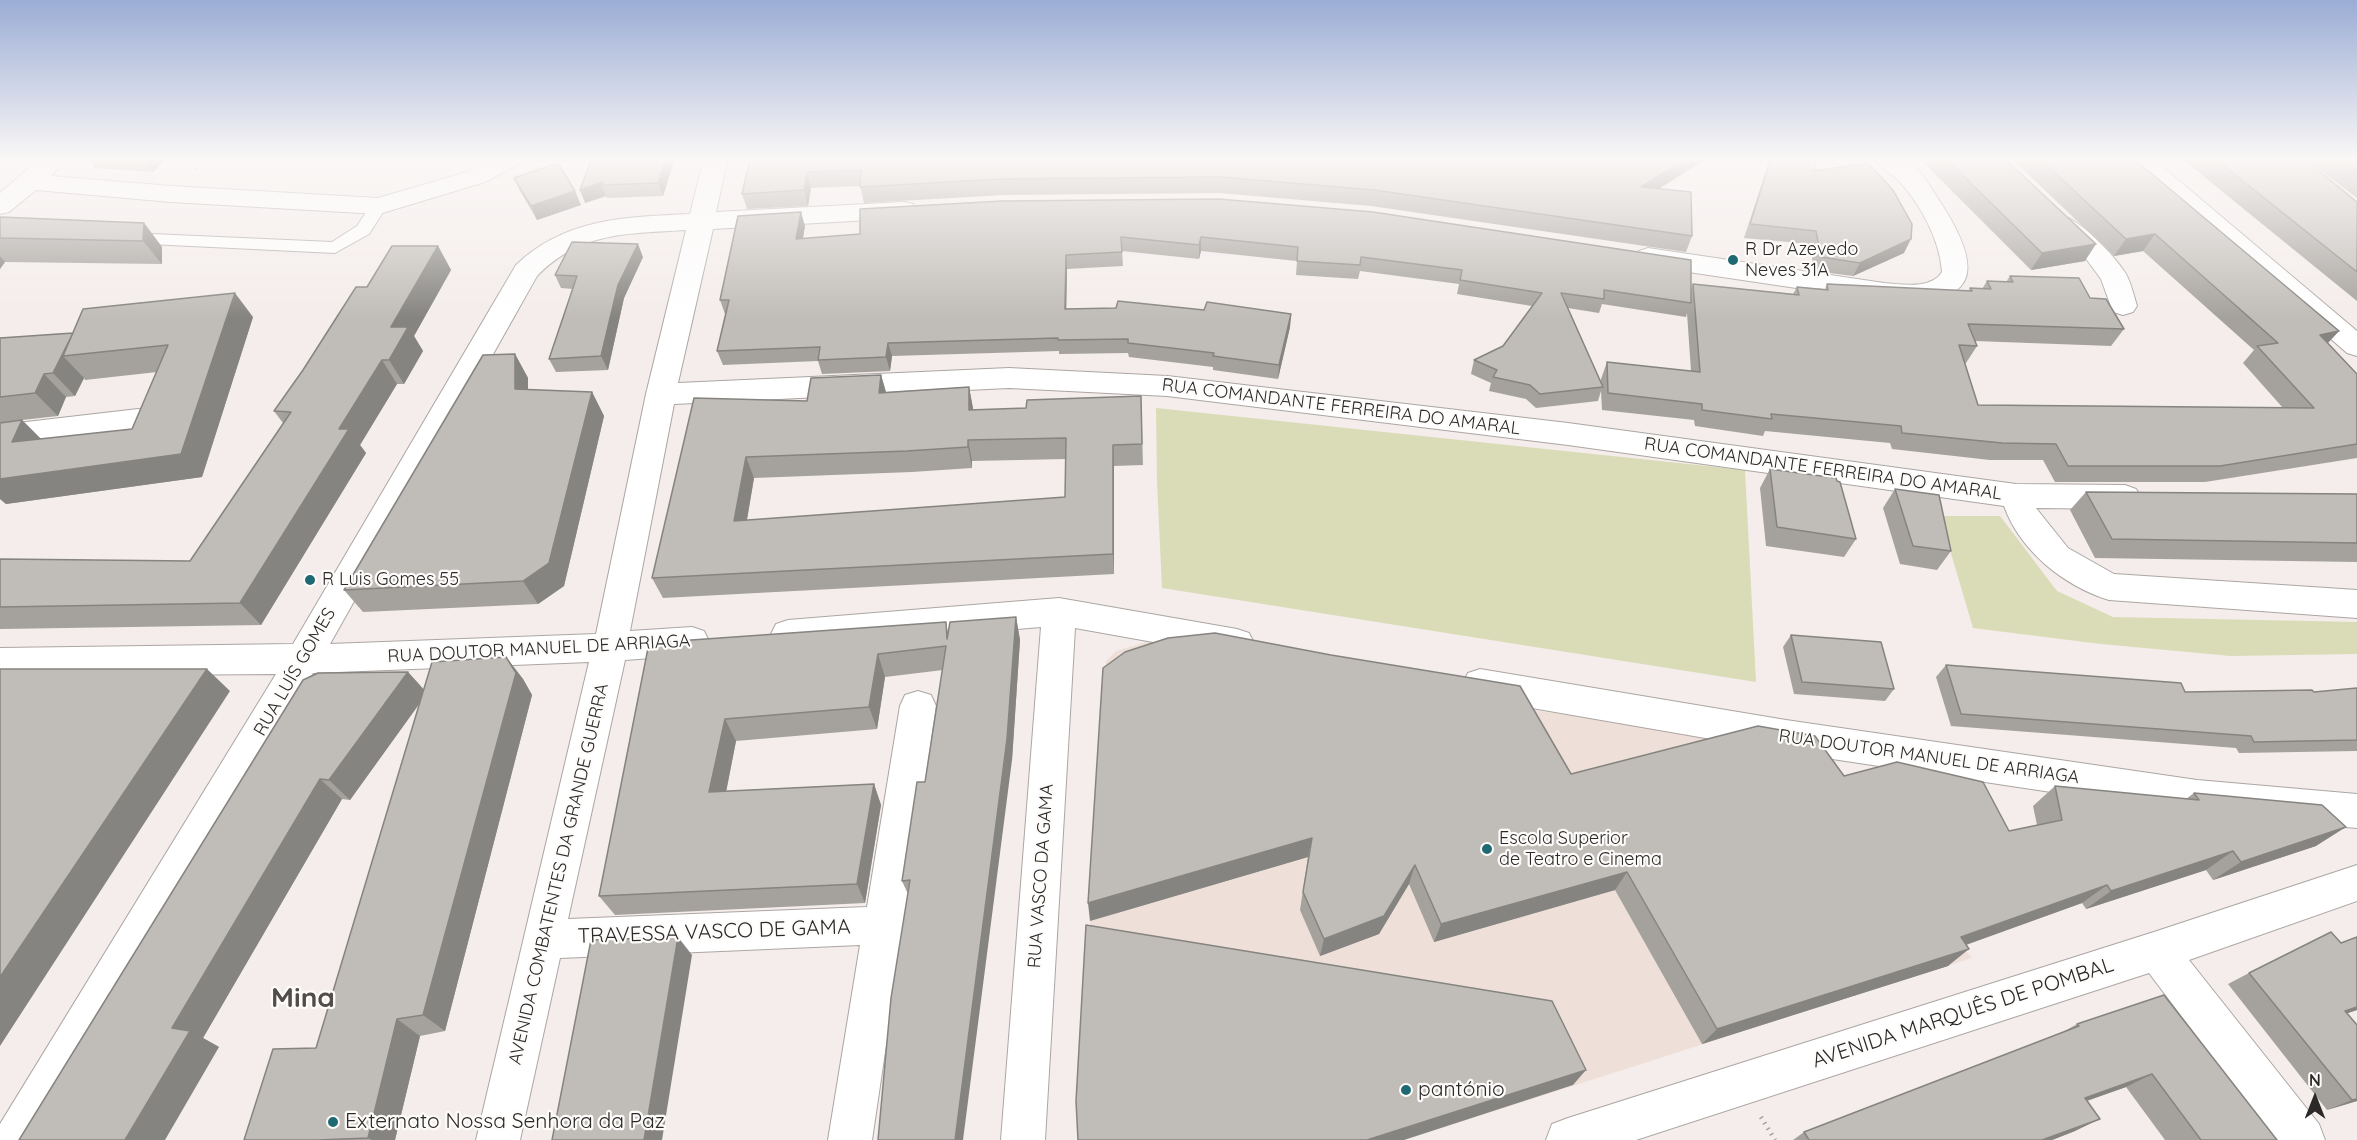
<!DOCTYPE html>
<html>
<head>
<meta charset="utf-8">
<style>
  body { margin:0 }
  #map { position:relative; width:2357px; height:1140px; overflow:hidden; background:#f4edeb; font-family:Quicksand,sans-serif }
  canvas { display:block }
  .north { position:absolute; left:2285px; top:1068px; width:60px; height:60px; -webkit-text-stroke:4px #fefcfa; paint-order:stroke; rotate:0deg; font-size:16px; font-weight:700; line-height:24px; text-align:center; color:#2c2a28 }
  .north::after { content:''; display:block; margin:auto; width:21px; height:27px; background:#2c2a28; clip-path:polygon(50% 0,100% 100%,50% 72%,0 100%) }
</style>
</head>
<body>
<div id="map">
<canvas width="2357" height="1140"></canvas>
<div class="north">N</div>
</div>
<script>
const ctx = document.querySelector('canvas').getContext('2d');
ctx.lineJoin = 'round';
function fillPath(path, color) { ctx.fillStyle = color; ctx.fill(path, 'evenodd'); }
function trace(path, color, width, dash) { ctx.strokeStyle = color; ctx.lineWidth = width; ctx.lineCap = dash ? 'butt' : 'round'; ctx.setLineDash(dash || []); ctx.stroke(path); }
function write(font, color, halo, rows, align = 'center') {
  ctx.font = font + ' Quicksand,sans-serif'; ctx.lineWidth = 4.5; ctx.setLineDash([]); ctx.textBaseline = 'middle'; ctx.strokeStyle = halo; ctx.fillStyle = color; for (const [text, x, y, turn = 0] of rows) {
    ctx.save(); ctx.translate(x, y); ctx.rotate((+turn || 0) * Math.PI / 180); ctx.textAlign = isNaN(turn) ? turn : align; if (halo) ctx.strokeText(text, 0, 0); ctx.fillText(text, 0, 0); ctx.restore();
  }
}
const built = new Path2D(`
  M1149 641 1327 677 1545 712 1786 736 1972 958 1404 1140H1080L1089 944 1106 661 1116 651Z`);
const green = new Path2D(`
  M1156 408 1745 470 1756 682 1162 588 1157 482Z
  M1940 516H2000L2057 591 2113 617 2357 622V654L2231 656 2101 644 1973 628Z`);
const pathFar1 = new Path2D(`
  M195 169 205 158`);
const path = new Path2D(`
  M1761 1117 1775 1140`);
const service = new Path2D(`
  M379 201 387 206 369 234 335 253 129 243 123 242 121 238 123 234 129 233 332 242 357 226 373 202Z`);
const minor = new Path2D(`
  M41 158H68L51 176 171 186 378 198 467 172 492 158H523L520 163 485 182 379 214 171 202 36 190 9 212 0 214V193Z
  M704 158H728L716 212 904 202 913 204 917 210 913 216 904 218 713 229 678 383 1009 368 1167 376 1568 423 2016 484 2125 485 2136 489 2141 497 2136 505 2125 509 2036 508 2068 548 2114 574 2357 590V618L2109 600C2064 586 2020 551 2004 506L1568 445 1167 396 1009 388 674 404 630 631 692 627 704 631 709 641 704 651 692 655 625 660 568 919 867 907 900 706 905 695 918 691 931 695 936 706 872 1140H828L860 945 560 958 520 1140H476L589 662 313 673 41 1140H0V1124L276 674 0 676V648L293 644 516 265C565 218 626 217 690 214ZM686 230 646 394 596 634 330 644 537 276C581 231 627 234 686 230Z
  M1873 158C1881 158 1893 156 1901 158 1918 163 1932 190 1941 203 1989 278 1973 306 1884 301L1648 266 1639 263 1635 257 1639 251 1648 248 1884 283C1901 284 1931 290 1942 272 1940 240 1920 203 1898 180 1890 172 1879 168 1873 158Z
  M1984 158H2022L2019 163 1995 168 1986 166 1983 161Z
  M2124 158H2152L2357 331V356L2347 353Z
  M2059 214C2081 220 2114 255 2126 274 2131 283 2134 296 2137 306L2133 312 2123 315 2113 312 2101 279 2087 260 2046 222 2050 216Z
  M138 409 149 412 153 420 149 428 0 447V425Z
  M1059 598 1237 629 1249 633 1254 643 1249 653 1237 657 1075 628 1045 1140H1001L1041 627 788 648 776 644 771 634 776 624 788 620Z
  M1480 669 1786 720 2197 780 2357 794V828L2197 814 1786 752 1480 699 1468 695 1462 684 1468 673Z
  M2357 865V901L2189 960 2319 1124 2325 1140H2275L2149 973 1636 1140H1546L1552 1124 1568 1118 2157 931Z`);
const wall = new Path2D(`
  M88 158H167L153 172 95 168Z
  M592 158H675L663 196 607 198 606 196 585 203Z
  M750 158H1708L1659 189 1692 236 1686 252 1371 206 1219 193 1004 195 864 203 860 186 811 188 808 206 747 209 742 194Z
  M1770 158H1817L1814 171 1904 253 1853 276 1814 271 1810 244 1744 238Z
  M1925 158H2004L2085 261 2031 270 1923 162Z
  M2011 158H2133L2339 331 2328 343 2357 374V458L2205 482H2055L2043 460H1990L1892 449 1890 443 1765 431 1763 436 1695 426 1694 420 1602 410 1601 391 1598 401 1536 408 1526 399 1489 391 1491 383 1471 374 1474 360 1503 346 1532 306 1457 294 1459 284 1360 271 1358 279 1296 275 1297 261 1201 251 1199 259 1122 251 1123 266 1067 269 1066 309 1204 310 1291 314 1290 327 1278 379 1213 370V367L1129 357 1128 353 1059 354V351L892 356 890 371 822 374 818 361 723 365 717 351 726 314H725L720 300 805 226 803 239 860 234 1002 201 1691 289 1693 284 1793 294 1797 287 1825 289 1827 284 1969 291 1970 288 1982 289 1987 281 2006 282 2010 276 2090 298 2124 329 2111 346 1975 341 1977 346 1966 363H1965L1978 405 2283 408 2243 363 2254 350 2143 251 2114 256ZM1602 304 1686 317 1687 313 1691 371 1607 362 1601 379V383L1568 308 1599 313Z
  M2181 158H2303L2357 202V301Z
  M2304 158H2357V198Z
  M514 178 581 205 537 220 520 191Z
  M0 217 144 223 162 247V264L5 262 0 269Z
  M438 246 451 270 414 336 423 351 404 384H397L360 445 366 453 261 625 0 629V559L190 561 283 423 274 411 367 287Z
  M643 257 624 298 608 370 556 372 549 359 573 289 561 288 555 275Z
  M253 317 202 477 6 504 0 499V338L73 333ZM157 372 132 429 41 439 22 420 58 416 66 397 75 396 84 378 85 380Z
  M515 354 528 378V390L592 392 604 416 564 586 538 604 363 612 344 590Z
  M881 375 886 392 969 387 973 410 1026 408 1141 396 1143 465 1114 466V574L663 598 652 578 694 398 807 401ZM1066 459 1065 497 747 520 754 478 912 472 972 468V461Z
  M1770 469 1837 481 1856 539 1844 557 1766 546 1760 488Z
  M1895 489 1951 551 1937 570 1900 564 1883 508Z
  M2086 492 2357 494V562L2095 558 2070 510Z
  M1016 617 1020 640 1012 760 908 894 902 881 925 782 943 670 885 677 877 729 736 741 726 791 874 784 881 805 865 903 615 915 599 896 649 643 946 622 948 633Z
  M1791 635 1894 689 1885 701 1794 694 1783 647Z
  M506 657 523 679 532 695 445 1031 420 1036 395 1140H244L316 1048 420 703 350 800 342 799 203 1038 219 1047 19 1140 408 672 424 690Z
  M1946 665 2185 692H2314L2357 688V751L2239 753 2236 748 1951 726 1936 677Z
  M1571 774 1844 776 2009 831 2037 825 2033 806 2055 786 2186 799 2194 793 2316 846 2213 880 2206 870 2086 909 2082 903 1966 945 1948 966 1702 1044 1615 890 1434 942 1409 884 1379 934 1320 956 1300 910 1308 857 1090 921Z
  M2249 973 2357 1010 2347 1013 2357 1025V1101L2327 1110 2228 984Z
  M2077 1024 2277 1140H2165L2126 1087 2087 1101 2075 1131 2052 1140H1793L1804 1132 2063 1032Z`);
const shadedWall = new Path2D(`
  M145 158H167L153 172 144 160Z
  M666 158H675L663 196 658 183Z
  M1688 158H1708L1636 202 1641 187Z
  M807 172 811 188 808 206 804 190Z
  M603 182 601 185 606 196 585 203 580 190Z
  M575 191 581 205 537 220 531 206Z
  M801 212 805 226 800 253 796 239Z
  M144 223 162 247V264L143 241Z
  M2155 234 2143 251 2114 256 2126 239Z
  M1201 237V251L1199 259V245Z
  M1911 239 1904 253 1853 276 1860 263Z
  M638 244 643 257 624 298 608 370 601 356 618 285Z
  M2096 244 2085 261 2031 270 2042 253Z
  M438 246 451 270 414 336 423 351 404 384 389 360 391 327Z
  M1066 255 1067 269 1066 323 1065 309Z
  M0 256 5 262 0 269Z
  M235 293 253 317 202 477 6 504 0 499V479L181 454Z
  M1291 314 1290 327 1278 379 1279 365Z
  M2339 331 2323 348 2320 335Z
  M73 333 63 356 84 378 75 396 53 373Z
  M888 343 892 356 890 371 886 357Z
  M515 354 528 378V413L515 389Z
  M382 360 397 384 360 445 366 453 261 625 240 603 339 429Z
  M44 374 66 397 58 416 35 393Z
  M881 375 887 396 879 393Z
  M969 387 973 408 972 431 969 410Z
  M592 392 604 416 564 586 538 604 523 581Z
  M22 420 45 443 12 442Z
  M968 440 972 461V468L968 447Z
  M1113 445 1114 466V574L1113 554Z
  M746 457 754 478 743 542 734 521Z
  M1016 617 1020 640 1012 760 963 1140H955Z
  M878 654 885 677 877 729 869 707Z
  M506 657 523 679 532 695 445 1031 423 1015Z
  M207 669 230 691 0 1046V977Z
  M408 672 427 693 350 800 329 780Z
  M725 719 736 741 722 813 709 792Z
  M320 779 342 799 203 1038 219 1047 165 1140H125L172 1028Z
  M874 784 881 805 865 903 857 884Z
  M2346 827 2316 846 2213 880 2241 862Z
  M1312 838 1308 857 1090 921 1088 903Z
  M2233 851 2206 870 2086 909 2111 891Z
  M1415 865 1409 884 1379 934 1320 956 1324 939Z
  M1627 872 1615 890 1434 942 1441 924Z
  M2107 885 2082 903 1940 954 1961 937Z
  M678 937 692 955 662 1140H644Z
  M1969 949 1948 966 1702 1044 1717 1029Z
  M2357 1007V1010L2322 1022 2345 1011Z
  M397 1019 420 1036 395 1140H372L368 1138Z
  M1586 1070 1573 1085 1404 1140H1367Z
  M2152 1074 2126 1087 2060 1110 2085 1098Z
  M2357 1099V1101L2327 1110 2352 1100Z
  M2100 1119 2075 1131 2052 1140H2042Z`);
const building = new Path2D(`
  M592 158H666L658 183 601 185 603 182 580 190Z
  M750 158H1688L1641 187 1691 192 1692 236 1374 190 1219 177 1002 179 860 187 861 170 807 172 804 190 742 194Z
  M1771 158H1817L1814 171 1868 163 1893 190 1912 224 1911 239 1860 263 1821 257 1816 231 1750 224Z
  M1945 158H2004L2096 244 2042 253Z
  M2039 158H2133L2339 331 2320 335 2357 374V444L2220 466H2068L2056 444 2002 443 1902 433 1901 426 1771 414 1772 419 1702 410V404L1608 393 1607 362 1700 372 1693 284 1799 295 1797 287 1828 290 1827 284 1972 291 1970 288 1991 289 1987 281 2013 282 2010 276 2079 278 2090 298 2106 299 2124 329 1968 324 1977 346 1959 345 1978 405 2314 408 2257 346 2278 343 2155 234 2126 239Z
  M2214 158H2303L2357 202V272Z
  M2340 158H2357V171Z
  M558 163 575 191 531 206 514 178Z
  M1219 199 1373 212 1691 260V303L1604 290V299L1561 293 1603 387 1540 394 1530 385 1493 377 1497 370 1474 360 1503 346 1542 293 1460 280 1462 270 1361 257 1360 265 1297 261 1298 247 1201 237 1199 245 1121 237 1122 252 1066 255 1065 309 1116 308 1118 301 1204 310 1207 302 1291 314 1279 365 1213 356 1214 353 1128 343V339L1058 340V338L888 343 886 357 818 360 820 347 717 351 729 300H720L738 216 801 212 796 239 860 234V209L1002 201Z
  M0 217 144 223 143 241 0 238Z
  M572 242 638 244 618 285 601 356 549 359 577 276 555 275Z
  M392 246H438L391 327H408L389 360H382L339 429H349L240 603 0 607V559L190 561 291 412 274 411 303 370 356 287H367Z
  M235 293 181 454 0 479V423L22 420 12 442 132 429 168 345 63 356 83 309Z
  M73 333 53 373 44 374 35 393 0 397V338Z
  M515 354V389L592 392 549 563 523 581 344 590 483 355Z
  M881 375 879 393 969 387V410L1026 408 1027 400 1141 396 1142 444 1113 445V554L652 578 694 398 807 401 811 378ZM1066 438 1065 497 734 521 746 457 907 451 968 447V440Z
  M1770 469 1836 478 1837 481 1840 482 1856 539 1777 527Z
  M1895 489 1939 495 1951 551 1913 546Z
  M2086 492 2357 494V543L2112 539Z
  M1016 617 1007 739 955 1140H878L891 998 910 880 902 881 917 782H925L946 646 878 654 869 707 725 719 709 792 874 784 857 884 599 896 649 643 946 622 947 639 950 622Z
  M1215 633 1331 655 1520 686 1571 774 1758 726 1815 736 1844 776 1897 762 1983 782 2009 831 2062 820 2055 786 2199 800 2194 793 2322 805 2346 827 2241 862 2233 851 2111 891 2107 885 1961 937 1969 949 1717 1029 1627 872 1441 924 1415 865 1384 916 1324 939 1303 892 1312 838 1088 903 1103 668 1125 652 1168 638Z
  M1791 635 1881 642 1894 689 1802 682Z
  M506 657 516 673 423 1015 397 1019 368 1138 318 1140H244L273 1049 316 1048 432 662Z
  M1946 665 2181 683 2185 692 2312 690 2314 692 2357 688V740L2254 742 2251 736 1961 714Z
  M0 669H207L0 977Z
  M408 672 329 780 320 779 172 1028 190 1031 125 1140H19L303 680 318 673Z
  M1086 925 1552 1001 1586 1070 1367 1140H1078L1076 1101Z
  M2331 932 2341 943 2357 937V1007L2345 1011 2357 1025V1099L2352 1100 2249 973Z
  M678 937 644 1140H552L591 940Z
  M2164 995 2277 1140H2201L2152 1074 2085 1098 2100 1119 2042 1140H1809L1804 1132 2079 1026 2077 1024Z`);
const markers = [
  [1733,260,6,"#1e6972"],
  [310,580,6,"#1e6972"],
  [1487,849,6,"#1e6972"],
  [1406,1090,6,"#1e6972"],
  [333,1122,6,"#1e6972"]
];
const poiNames = [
  ["R Dr Azevedo",1745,250],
  ["Neves 31A",1745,271],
  ["R Luis Gomes 55",322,580],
  ["Escola Superior",1499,839],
  ["de Teatro e Cinema",1499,860]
];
const streetNames = [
  ["RUA COMANDANTE FERREIRA DO AMARAL",1341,407,7],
  ["RUA COMANDANTE FERREIRA DO AMARAL",1823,469,8],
  ["RUA DOUTOR MANUEL DE ARRIAGA",539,649,-3],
  ["RUA LUÍS GOMES",295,672,-60],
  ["RUA DOUTOR MANUEL DE ARRIAGA",1929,757,8],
  ["AVENIDA COMBATENTES DA GRANDE GUERRA",559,874,-77],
  ["RUA VASCO DA GAMA",1041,876,-86]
];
const nearStreetnames = [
  ["TRAVESSA VASCO DE GAMA",714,932,-2],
  ["AVENIDA MARQUÊS DE POMBAL",1963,1013,-18]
];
const nearPoinames = [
  ["pantónio",1418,1090],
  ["Externato Nossa Senhora da Paz",345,1122]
];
const nearDistrictnames = [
  ["Mina",303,999]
];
fillPath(built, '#eee0d9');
fillPath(green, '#dadcb7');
trace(service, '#aca6a3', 2);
trace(minor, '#aca6a3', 2);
trace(pathFar1, '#a5a09e', 3, [1.5, 4]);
trace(path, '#a5a09e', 4.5, [1.5, 5]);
fillPath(service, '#fff');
fillPath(minor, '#fff');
fillPath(wall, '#a5a29d');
fillPath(shadedWall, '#868480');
fillPath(building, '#c0bcb7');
trace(building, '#868480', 1.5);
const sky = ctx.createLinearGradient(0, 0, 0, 318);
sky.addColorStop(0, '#9badd5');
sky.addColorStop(0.5, '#faf7f6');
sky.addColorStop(1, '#faf7f600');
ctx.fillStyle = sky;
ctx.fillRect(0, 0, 2357, 318);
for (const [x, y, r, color] of markers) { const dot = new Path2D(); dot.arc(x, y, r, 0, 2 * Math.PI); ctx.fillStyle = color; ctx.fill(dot); trace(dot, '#fefcfa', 2); }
write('18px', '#2c2a28', '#fefcfa', poiNames, 'left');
write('18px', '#2c2a28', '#fefcfa', streetNames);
write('21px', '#2c2a28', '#fefcfa', nearStreetnames);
write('21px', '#2c2a28', '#fefcfa', nearPoinames, 'left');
write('bold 28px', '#524d4b', '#fefcfa', nearDistrictnames);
</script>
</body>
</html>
